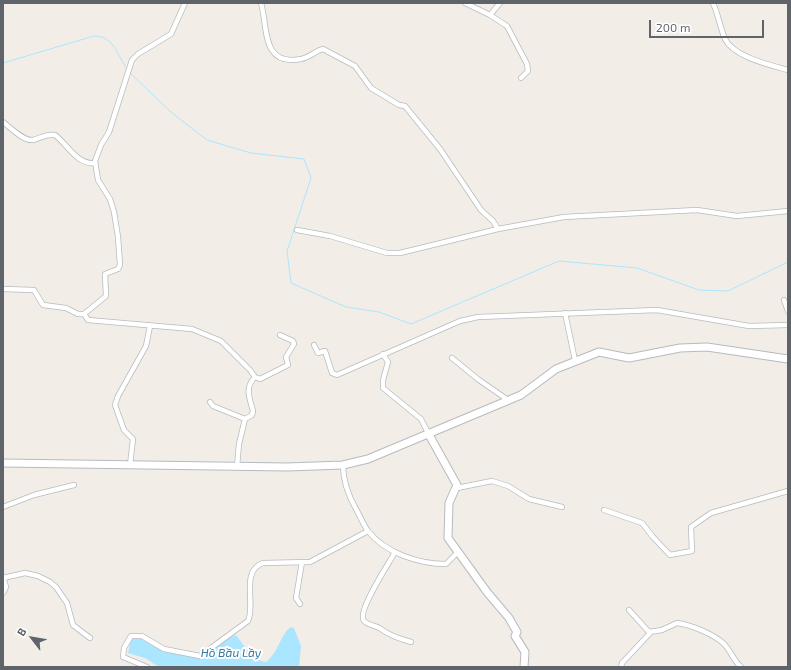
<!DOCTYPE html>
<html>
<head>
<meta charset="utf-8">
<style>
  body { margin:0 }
  #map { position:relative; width:791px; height:670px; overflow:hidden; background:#f2eee7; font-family:"Exo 2",sans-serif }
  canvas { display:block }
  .frame { position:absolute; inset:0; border:4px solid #5e6469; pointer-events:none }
  .north { position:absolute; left:12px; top:618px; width:40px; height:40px; -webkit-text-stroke:3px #fff; paint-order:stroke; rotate:301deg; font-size:11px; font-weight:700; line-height:16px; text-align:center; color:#5e6469 }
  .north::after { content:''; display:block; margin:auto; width:14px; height:18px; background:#5e6469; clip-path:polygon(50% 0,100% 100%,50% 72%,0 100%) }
  .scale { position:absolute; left:649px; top:20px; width:115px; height:18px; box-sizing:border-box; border:2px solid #5e6469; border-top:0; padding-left:5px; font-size:12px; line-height:14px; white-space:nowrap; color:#5e6469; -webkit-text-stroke:3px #fff; paint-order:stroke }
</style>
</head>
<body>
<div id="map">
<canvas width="791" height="670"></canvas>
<div class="frame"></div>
<div class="north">B</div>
<div class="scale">200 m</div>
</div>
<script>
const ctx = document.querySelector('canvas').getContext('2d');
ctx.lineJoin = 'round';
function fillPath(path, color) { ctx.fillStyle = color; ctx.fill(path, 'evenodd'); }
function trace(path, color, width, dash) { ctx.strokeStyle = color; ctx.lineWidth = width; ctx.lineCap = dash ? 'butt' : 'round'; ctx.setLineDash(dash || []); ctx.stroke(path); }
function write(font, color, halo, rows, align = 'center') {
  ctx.font = font + ' "Exo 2",sans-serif'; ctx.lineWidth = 4; ctx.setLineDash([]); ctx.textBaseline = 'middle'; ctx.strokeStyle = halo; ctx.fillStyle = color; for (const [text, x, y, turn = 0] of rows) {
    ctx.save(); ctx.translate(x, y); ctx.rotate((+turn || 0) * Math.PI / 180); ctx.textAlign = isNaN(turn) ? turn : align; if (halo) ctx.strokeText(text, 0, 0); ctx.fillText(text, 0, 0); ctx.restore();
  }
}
const water = new Path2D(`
  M291 627 294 628 301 646 299 667H159L145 658 128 653 131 638C142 635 146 643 155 647 169 654 186 654 202 656L225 639 236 635C244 645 252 660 266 662 279 652 281 633 291 627Z`);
const stream = new Path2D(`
  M3 63 94 36C114 36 117 55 127 69
  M130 73 172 113 207 140 251 153 304 159 311 178 287 251 291 283 346 307 379 312 411 324 559 261 637 268 699 290 728 291 788 262`);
const street = new Path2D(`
  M185 3 171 34 138 54 132 60 109 132 101 145 95 161 98 180 110 199 114 212 118 237 120 265 118 269 105 274 106 296 84 314 88 320 192 329 221 341 250 370 255 377
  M261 3C268 27 261 67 301 59 309 58 315 51 323 49L355 66 371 88 399 105 405 106 440 149 481 210 493 221 498 229
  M465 3 490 15 507 26 527 64 528 71 521 78
  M713 3C718 14 720 27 725 39 734 57 770 65 788 70
  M490 15 500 3
  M3 122C11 128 23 141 33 140 41 138 47 133 55 135 68 145 77 165 95 163
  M297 230 330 236 387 253H400L498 229 564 217 697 210 737 216 788 211
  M3 289 34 290 43 305 66 308 78 314H84
  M784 300 788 311
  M565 313 575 360
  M314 345 318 353 325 351 332 373 337 375 460 321 478 317 657 310 749 326 788 325
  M383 354 388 362 383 380V388L421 419 428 433
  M452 358 479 380 508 400
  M210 402 213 406 245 419
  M130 465 133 439 124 430 115 405 118 396 146 346 150 326
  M343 465C343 482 348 495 356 509 360 516 363 524 368 531 385 553 419 564 446 564L458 552
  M237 466 239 444 245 419 252 415 253 411C250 399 244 388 255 377L260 379 288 365 286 357 294 344 293 341 280 335
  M457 488 492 481 508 486 529 499 562 507
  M3 507 34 495 74 485
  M604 510 642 523 653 537 670 555 692 551 691 527 711 513 788 491
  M395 552C390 562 356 612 364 621 369 626 376 625 381 629 390 636 400 639 411 642
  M3 577 6 587 3 593
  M3 578 25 573 38 576 50 582 56 587 67 603 73 625 90 638
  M300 604 296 598 302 562
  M629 610 649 632 662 630 677 623C691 625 714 634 724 644 731 651 733 660 741 667
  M147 667 123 657 124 648 131 636H142L164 649 200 656 248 621C256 605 240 571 263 563L310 562 368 531
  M621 667 622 663 651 632`);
const secondary = new Path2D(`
  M428 433 457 485 449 503 448 538 487 592 509 618 517 632 515 636 525 652 524 667
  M3 463 287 467 343 465 368 459 521 395 556 369 599 352 629 358 680 348 707 347 788 359`);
const waterNames = [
  ["Hồ Bầu Lầy",231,653]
];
fillPath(water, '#aae6ff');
trace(stream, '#aae6ff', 1);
trace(street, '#b7bbbf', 6);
trace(secondary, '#b5bbbf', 9);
trace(street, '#fff', 4.5);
trace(secondary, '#fff', 7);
write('italic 12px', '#3478a0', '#fff', waterNames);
</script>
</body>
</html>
